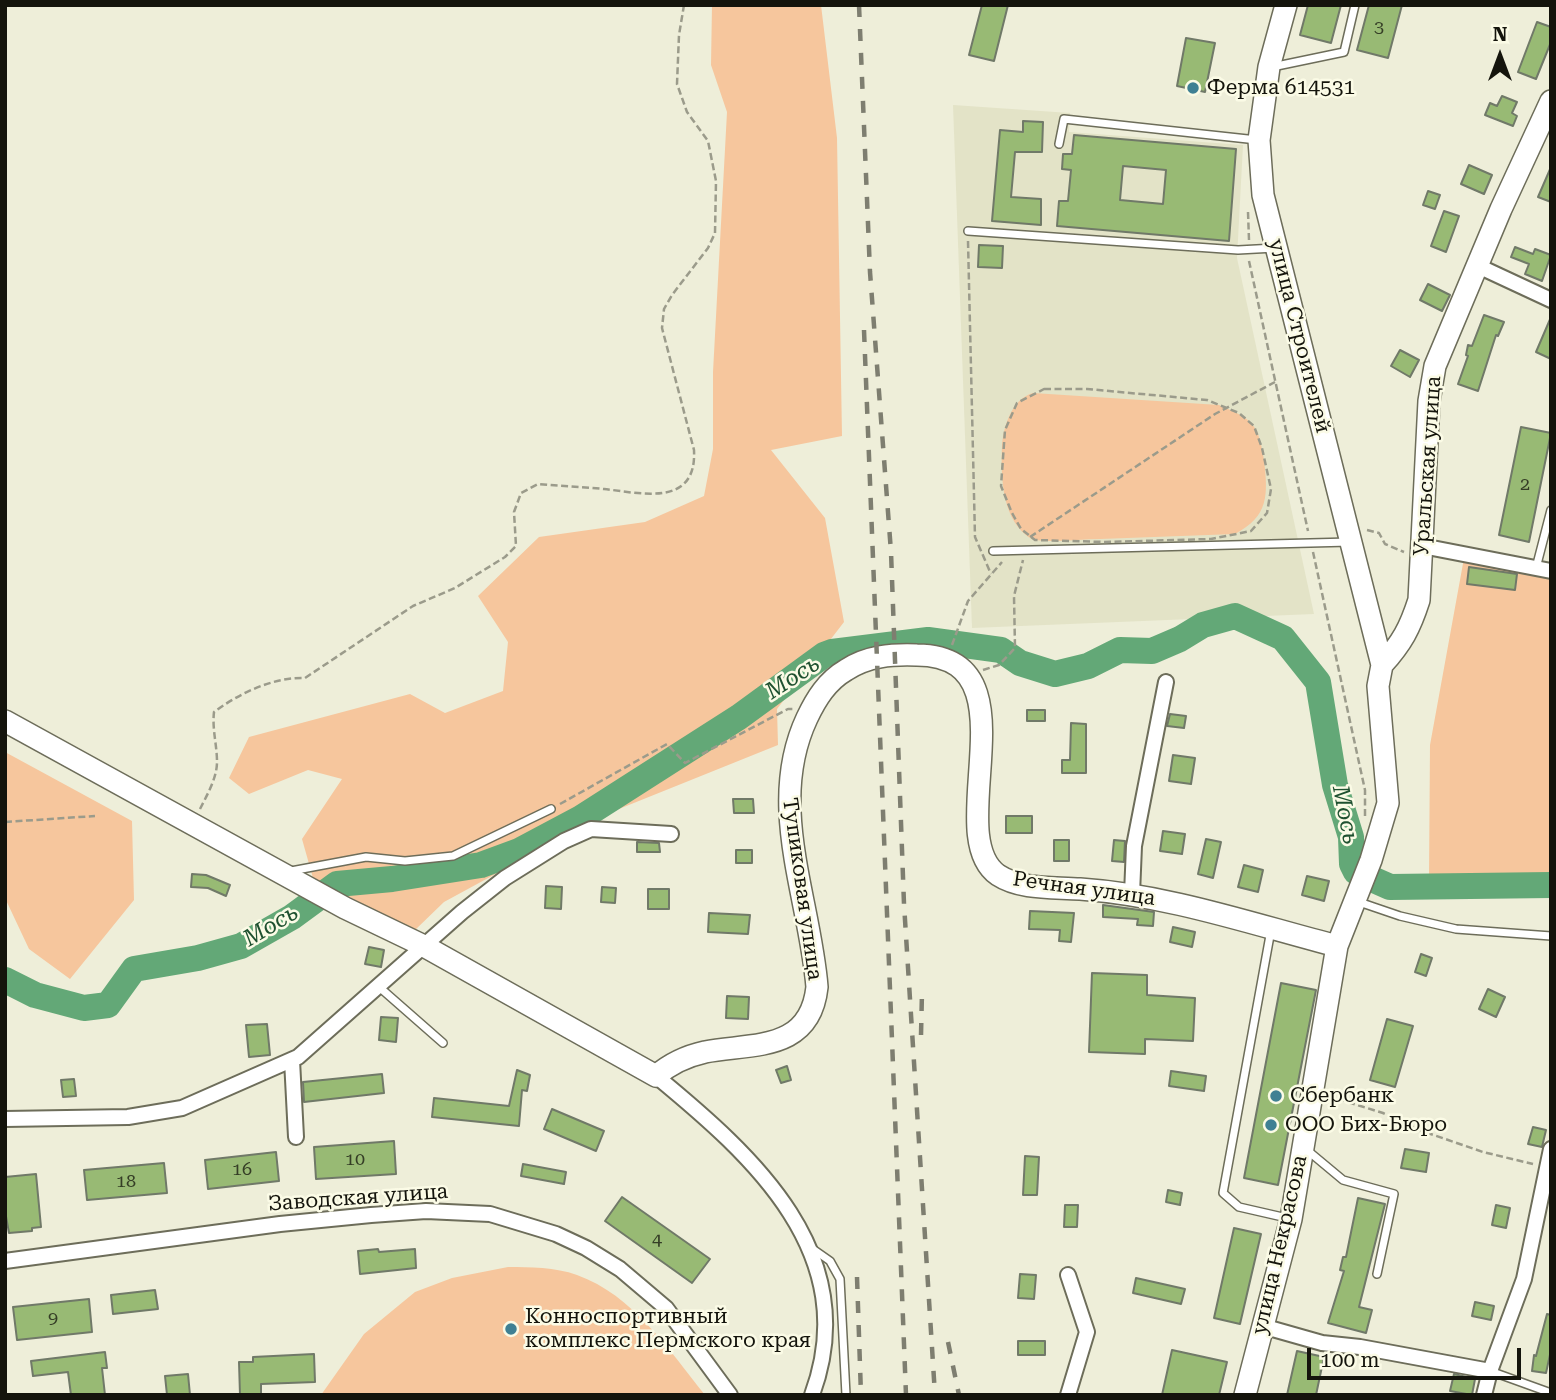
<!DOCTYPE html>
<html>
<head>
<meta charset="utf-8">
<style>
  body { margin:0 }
  #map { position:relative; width:1556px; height:1400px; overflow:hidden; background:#eeeed9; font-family:"Roboto Serif",serif }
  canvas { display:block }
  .frame { position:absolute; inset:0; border:7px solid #14140c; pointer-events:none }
  .north { position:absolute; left:1465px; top:21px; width:70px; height:70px; -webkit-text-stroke:5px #fbfbe6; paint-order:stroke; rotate:0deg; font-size:19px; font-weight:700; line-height:28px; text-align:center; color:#14140c }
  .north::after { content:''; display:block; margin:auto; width:24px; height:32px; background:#14140c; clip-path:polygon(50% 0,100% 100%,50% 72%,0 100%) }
  .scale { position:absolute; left:1307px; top:1348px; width:214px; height:32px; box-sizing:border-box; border:4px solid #14140c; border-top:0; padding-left:9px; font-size:21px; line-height:24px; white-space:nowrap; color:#14140c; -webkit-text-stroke:5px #fbfbe6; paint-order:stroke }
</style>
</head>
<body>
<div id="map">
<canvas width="1556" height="1400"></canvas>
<div class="frame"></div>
<div class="north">N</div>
<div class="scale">100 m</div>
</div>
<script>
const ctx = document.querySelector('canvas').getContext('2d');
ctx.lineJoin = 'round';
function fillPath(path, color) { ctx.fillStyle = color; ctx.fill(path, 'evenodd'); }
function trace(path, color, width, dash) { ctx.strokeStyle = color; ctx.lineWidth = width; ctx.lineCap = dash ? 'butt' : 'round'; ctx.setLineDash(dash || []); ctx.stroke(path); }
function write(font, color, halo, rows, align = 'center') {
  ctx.font = font + ' "Roboto Serif",serif'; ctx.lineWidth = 5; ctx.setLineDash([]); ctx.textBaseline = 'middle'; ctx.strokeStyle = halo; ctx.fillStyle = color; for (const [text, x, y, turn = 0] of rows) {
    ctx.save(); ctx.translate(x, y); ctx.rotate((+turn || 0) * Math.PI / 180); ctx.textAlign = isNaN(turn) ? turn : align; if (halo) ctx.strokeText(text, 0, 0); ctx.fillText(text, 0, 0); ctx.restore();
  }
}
const built = new Path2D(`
  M953 105 1070 113 1069 132 1243 145 1237 258 1314 614 972 628Z`);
const green = new Path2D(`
  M712 5H821L837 138 842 436 771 450 825 518 844 622 777 709 778 745 604 815 444 902 414 931 313 878 302 839 342 779 308 770 249 794 229 778 249 737 410 694 445 713 503 691 508 642 478 596 539 537 645 522 704 496 713 449V372L727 112 711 65Z
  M1033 393 1219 405C1231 411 1243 414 1252 424 1260 433 1262 449 1264 460 1268 495 1269 516 1235 534 1190 536 1145 537 1100 539 1080 539 1056 543 1036 540 1033 540 1028 537 1026 535 1001 515 1001 474 1002 445 1004 425 1012 399 1033 393Z
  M1464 558 1551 578V873L1429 879 1430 745Z
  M5 752 132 821 134 900 70 979 29 949 5 898Z
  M508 1267C530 1267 555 1267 577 1275 633 1295 669 1350 705 1395H321L364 1334 415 1292 452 1278Z`);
const river = new Path2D(`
  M5 980 35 995 84 1008 108 1005 134 969 198 958 241 946 292 917 337 884 392 879 481 865 519 851 581 818 739 717 824 655 832 652 928 640 1001 650 1020 663 1055 674 1088 666 1120 650 1152 651 1180 639 1203 625 1235 616 1283 638 1318 682 1335 785 1351 837 1352 864 1356 872 1390 887 1551 885`);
const building = new Path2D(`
  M982 5H1008L994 61 969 55Z
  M1308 5H1341L1331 43 1300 35Z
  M1369 5H1402L1388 58 1357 50Z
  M1537 22 1551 27V42L1536 79 1518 72Z
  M1186 38 1215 43 1205 92 1177 86Z
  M1502 96 1517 102 1512 113 1517 116 1513 126 1485 115 1490 103 1497 106Z
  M1023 121 1043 122 1042 152H1015L1011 197 1041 199V225L992 221 1000 130 1023 132Z
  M1074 135 1236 149 1229 241 1057 226 1059 201H1068L1071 170 1062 169 1063 154H1072ZM1123 166 1166 170 1163 204 1120 200Z
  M1469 165 1492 175 1484 194 1461 184Z
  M1551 167V202L1538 197Z
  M1428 191 1440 195 1435 209 1423 205Z
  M1444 211 1459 216 1446 252 1431 246Z
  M979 245 1003 246 1002 268 978 267Z
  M1515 247 1533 254 1535 249 1551 255 1542 281 1525 274 1529 264 1511 257Z
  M1428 284 1450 295 1442 311 1420 300Z
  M1484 315 1504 322 1498 336 1496 335 1478 391 1458 384 1468 356 1466 355 1468 345 1472 346Z
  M1551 317V359L1536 352Z
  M1400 350 1419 360 1410 377 1391 366Z
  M1521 427 1551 433 1529 542 1499 535Z
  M1469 567 1517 574 1515 590 1467 584Z
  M1027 710H1045V721H1027Z
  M1170 714 1186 716 1184 728 1167 726Z
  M1071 723 1086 724V773H1062V760H1070Z
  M1173 755 1195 758 1191 784 1169 781Z
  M733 799H753L754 813H734Z
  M1006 816H1032V833H1006Z
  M1163 831 1185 834 1182 854 1160 851Z
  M1206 839 1221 842 1213 878 1198 874Z
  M1054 840H1069V861H1054Z
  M1114 840 1125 841 1124 862 1112 861Z
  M637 842 659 843 660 852H637Z
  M736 850H752V863H736Z
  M1244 865 1263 870 1258 892 1238 887Z
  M192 874 206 875 230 885 226 896 208 888 191 887Z
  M1307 876 1329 881 1324 901 1302 895Z
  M546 886 562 887 561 909 545 908Z
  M602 887 616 888 615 903 601 902Z
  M648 889H669V909H648Z
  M1103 905 1154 912 1153 926 1137 925 1138 919 1103 917Z
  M1030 911 1074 913 1071 942 1059 941 1060 930 1029 929Z
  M709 913 750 915 748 934 708 932Z
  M1173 927 1195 932 1192 947 1170 942Z
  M369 947 384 950 381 967 365 964Z
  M1421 954 1432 958 1426 976 1415 972Z
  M1092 973 1147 975V995L1195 998 1193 1041 1145 1039V1054L1089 1052Z
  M1281 983 1316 990 1278 1185 1244 1178Z
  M1488 989 1505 997 1496 1017 1479 1009Z
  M727 996 749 997 748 1019 726 1018Z
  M381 1017 398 1018 396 1042 379 1040Z
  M1387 1019 1413 1026 1395 1087 1370 1080Z
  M267 1024 270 1055 249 1057 246 1025Z
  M787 1066 791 1080 781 1083 776 1070Z
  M517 1070 530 1075 527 1091 522 1090 519 1126 432 1117 434 1098 509 1106Z
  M1171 1071 1206 1076 1204 1091 1169 1086Z
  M382 1074 384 1093 304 1102 303 1082Z
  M74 1079 76 1096 63 1097 61 1080Z
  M552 1109 604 1131 596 1151 544 1129Z
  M1533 1127 1546 1130 1542 1147 1528 1144Z
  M394 1141 396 1174 316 1179 314 1147Z
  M1405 1149 1429 1153 1426 1172 1401 1168Z
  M276 1152 279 1181 208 1189 205 1160Z
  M1025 1156 1039 1157 1037 1195H1023Z
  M164 1163 167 1193 87 1200 84 1170Z
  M523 1164 566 1172 564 1184 521 1176Z
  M36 1174 41 1227 32 1228V1231L9 1233 5 1211V1177Z
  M1168 1190 1182 1193 1180 1205 1166 1202Z
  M622 1197 710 1259 692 1283 605 1221Z
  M1358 1198 1385 1204 1359 1307 1372 1310 1366 1333 1328 1323 1344 1271 1340 1270 1343 1257H1346Z
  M1065 1205H1078L1077 1227H1064Z
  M1496 1205 1510 1208 1506 1228 1492 1225Z
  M1234 1228 1261 1234 1240 1324 1214 1318Z
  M378 1249 379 1252 415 1249 416 1268 360 1274 358 1251Z
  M1020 1274 1036 1275 1034 1299 1018 1298Z
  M1136 1278 1185 1289 1181 1304 1133 1293Z
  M155 1290 158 1309 113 1314 111 1295Z
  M89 1299 92 1332 17 1340 13 1307Z
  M1475 1302 1494 1306 1491 1320 1472 1316Z
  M1547 1314 1551 1315V1350L1546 1373 1532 1371 1534 1355 1536 1356Z
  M1018 1341H1045V1355H1018Z
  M1172 1350 1227 1362 1219 1395H1162Z
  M1297 1351 1324 1357 1316 1395H1287Z
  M105 1352 107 1368H102L105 1395H71L68 1372 33 1376 31 1361Z
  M314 1354 315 1382 261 1384V1395H240L239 1362H253V1357Z
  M188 1374 190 1395H167L165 1376Z
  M1454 1374 1475 1379 1472 1395 1450 1391Z`);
const path = new Path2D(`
  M1248 212 1249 240
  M968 241 975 537 991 574
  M1249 261 1308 531
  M1044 389H1087L1207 400 1239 413 1254 426 1262 448 1271 489 1267 513 1251 531 1211 539 1105 542 1035 540 1021 529 1012 513 1001 486 1005 430 1017 403Z
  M1367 530 1379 533 1385 544 1404 552
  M1030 537 1215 414 1275 382
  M1313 552 1365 790V816
  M952 645 968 601 1002 562
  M983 670 999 665 1015 648 1014 596 1023 560
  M560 804 667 744 685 763 788 709H793
  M200 809C207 795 217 778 217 762 217 745 212 729 214 712 240 693 273 677 305 678L413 606 455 588 505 557 516 546 514 512 521 493 538 484C560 486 582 487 604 489 641 493 697 508 694 450L662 328 664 309 672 295 708 248 715 233 716 181 708 141 687 112 677 84 679 35 684 5
  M5 822 95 816
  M1328 1096 1383 1113 1422 1131 1483 1152 1533 1164`);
const lane = new Path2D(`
  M1272 67 1344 52 1355 5
  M1059 144 1064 119 1257 140
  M968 231 1238 250 1275 248
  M993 551 1350 542
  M1536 568 1551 510
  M291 871 366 857 405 861 453 856 551 809
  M1356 901 1400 916 1456 929 1551 936
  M1271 930 1223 1193 1239 1207 1287 1218
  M378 986 443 1043
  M1307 1150 1343 1180 1394 1194 1377 1274
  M810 1247 830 1261 840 1279 846 1395
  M1490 1371 1551 1393`);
const street = new Path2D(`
  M1478 266 1551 300
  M1422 546 1551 571
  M1132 894 1134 846 1166 682
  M292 1060 296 1137
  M656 1076C753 1156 864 1254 812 1395
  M5 1119 128 1117 182 1108 298 1057 462 912 505 878 564 841 591 829 671 834
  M5 1261 280 1224 371 1215 426 1211 490 1214 556 1234 586 1248 620 1269 666 1308 730 1395
  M1068 1275 1087 1332 1068 1395
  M1262 1326 1322 1343 1360 1347 1490 1371
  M1484 1395 1490 1371 1524 1279 1551 1149`);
const secondary = new Path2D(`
  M1382 665C1402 643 1410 628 1419 600L1429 401 1435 366 1501 209 1551 101
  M5 721 345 908 424 946 656 1076C671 1063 687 1056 705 1052 753 1043 810 1052 817 987 810 898 766 805 807 718 816 699 827 681 846 670 867 656 892 654 917 655 1039 656 939 834 998 875 1021 890 1053 887 1080 889 1168 895 1252 924 1337 946
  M1245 1395 1291 1219 1337 946 1371 860 1388 803 1378 686 1382 665 1263 195 1259 140 1269 67 1286 5`);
const rail = new Path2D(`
  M859 5 870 272 891 552 904 904 935 1395
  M864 330 906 1395
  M921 1035 922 992
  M857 1277 861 1395
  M948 1342 959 1395`);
const markers = [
  [1193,88,7,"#3f8093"],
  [1276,1096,7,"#3f8093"],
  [1271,1125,7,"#3f8093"],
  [511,1329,7,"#3f8093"]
];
const numberNames = [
  ["3",1379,28],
  ["2",1525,485],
  ["10",355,1160],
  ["16",242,1170],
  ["18",126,1182],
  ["4",657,1240],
  ["9",53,1319]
];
const poiNames = [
  ["Ферма 614531",1207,88],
  ["Сбербанк",1290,1096],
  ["ООО Бих-Бюро",1285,1125],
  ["Конноспортивный",525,1317],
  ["комплекс Пермского края",525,1341]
];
const streetNames = [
  ["улица Строителей",1299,336,76],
  ["Уральская улица",1428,466,-86],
  ["Тупиковая улица",802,889,82],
  ["Речная улица",1084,889,8],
  ["Заводская улица",358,1198,-4],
  ["улица Некрасова",1280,1245,-77]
];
const waterNames = [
  ["Мось",793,678,-33],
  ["Мось",1345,815,79],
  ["Мось",271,926,-31]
];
fillPath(built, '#e3e3c7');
fillPath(green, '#f6c69d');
trace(river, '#63a877', 26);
fillPath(building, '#98ba74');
trace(building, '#707968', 2);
trace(lane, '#6d6d5a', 10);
trace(street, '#6d6d5a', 18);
trace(secondary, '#6d6d5a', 24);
trace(path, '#9b9b8b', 2.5, [7, 3.5]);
trace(lane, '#fff', 7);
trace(street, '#fff', 14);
trace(secondary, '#fff', 21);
trace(rail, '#7e7e70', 4.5, [12, 12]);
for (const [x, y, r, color] of markers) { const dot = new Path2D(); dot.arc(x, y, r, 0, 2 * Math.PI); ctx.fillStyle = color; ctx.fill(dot); trace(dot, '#fbfbe6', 2.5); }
write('18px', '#353e26', null, numberNames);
write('21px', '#14140c', '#fbfbe6', poiNames, 'left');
write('21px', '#14140c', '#fbfbe6', streetNames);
write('italic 23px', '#1f5130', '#fbfbe6', waterNames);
</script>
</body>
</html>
